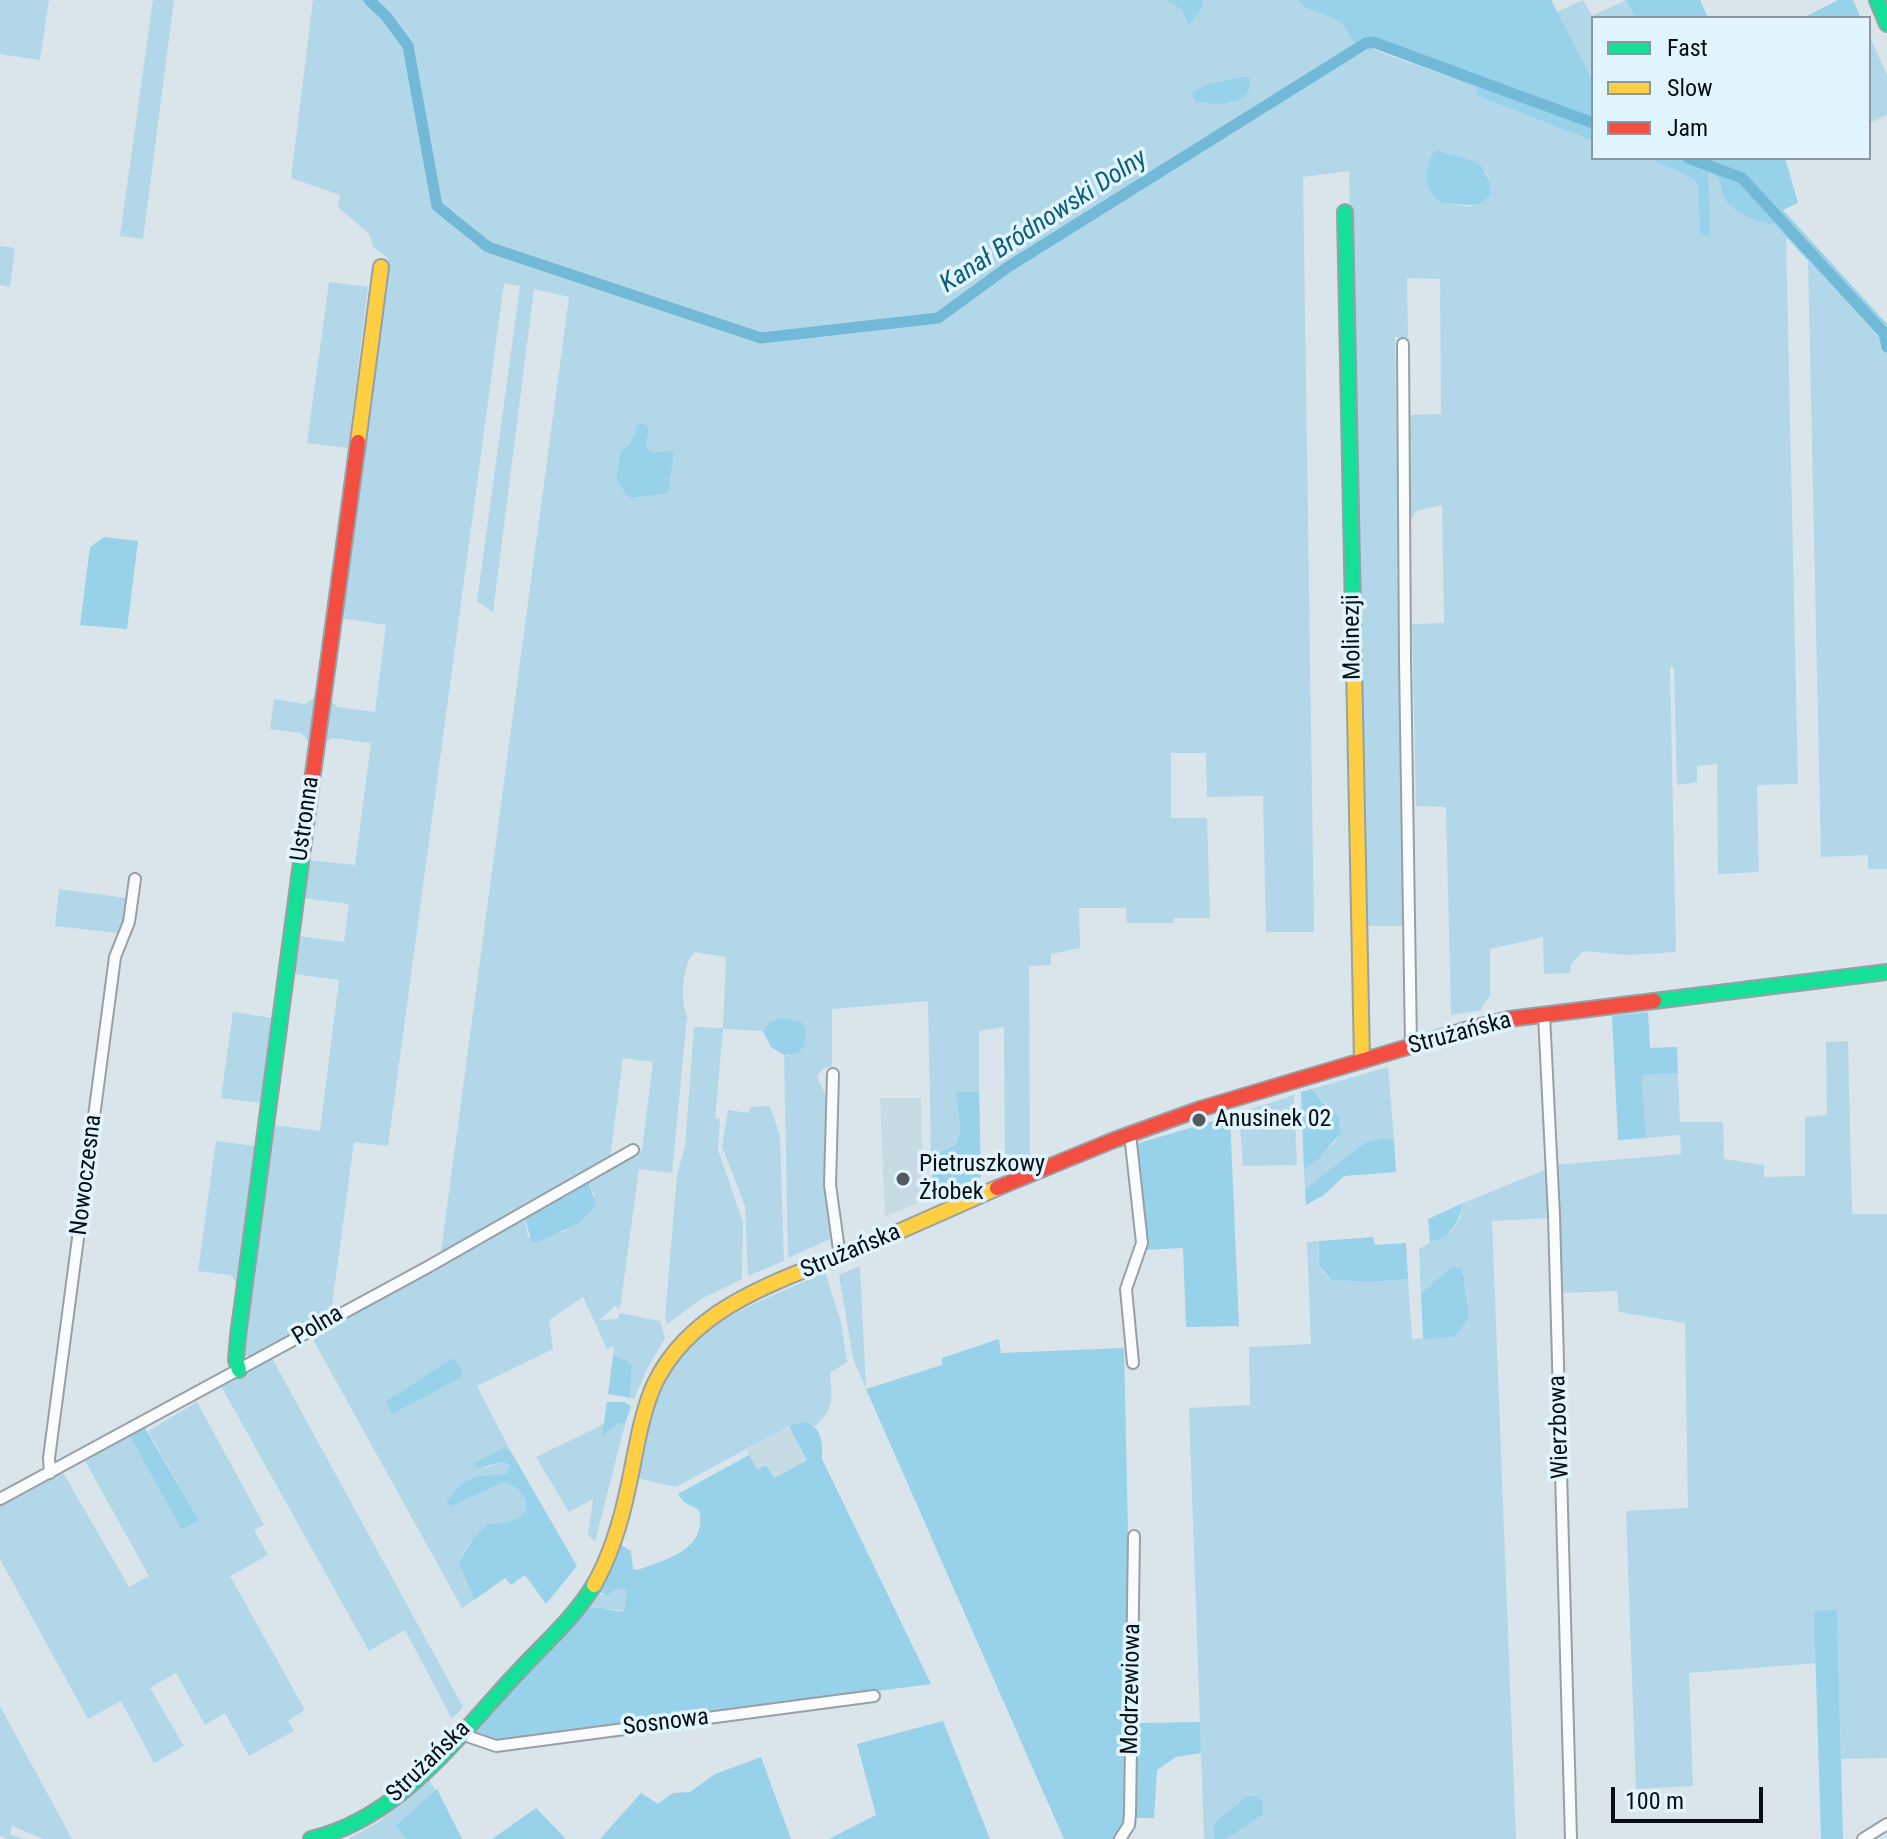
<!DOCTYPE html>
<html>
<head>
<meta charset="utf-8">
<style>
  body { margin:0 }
  #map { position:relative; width:1887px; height:1839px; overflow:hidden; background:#dae5eb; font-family:"Roboto Condensed",sans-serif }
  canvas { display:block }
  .legend { position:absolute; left:1591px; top:16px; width:280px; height:144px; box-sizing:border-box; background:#e0f5ff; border:2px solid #8a99a1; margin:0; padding:10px 14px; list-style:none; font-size:24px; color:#080f13 }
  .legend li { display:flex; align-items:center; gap:16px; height:40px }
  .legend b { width:40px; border:2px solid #8a99a1 }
  .scale { position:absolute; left:1611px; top:1787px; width:152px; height:36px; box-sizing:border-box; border:4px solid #080f13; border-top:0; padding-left:10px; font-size:24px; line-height:28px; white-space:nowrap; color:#080f13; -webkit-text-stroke:6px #e0f5ff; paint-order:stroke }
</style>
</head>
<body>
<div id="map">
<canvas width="1887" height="1839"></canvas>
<ul class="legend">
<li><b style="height:10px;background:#16e098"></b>Fast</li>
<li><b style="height:10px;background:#ffcf43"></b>Slow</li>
<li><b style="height:10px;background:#f24e42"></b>Jam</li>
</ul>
<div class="scale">100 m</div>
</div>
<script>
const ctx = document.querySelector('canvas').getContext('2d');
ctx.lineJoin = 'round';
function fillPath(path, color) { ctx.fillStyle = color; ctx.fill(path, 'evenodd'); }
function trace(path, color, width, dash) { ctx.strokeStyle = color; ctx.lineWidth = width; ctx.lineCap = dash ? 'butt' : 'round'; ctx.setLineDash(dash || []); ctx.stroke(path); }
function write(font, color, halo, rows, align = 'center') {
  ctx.font = font + ' "Roboto Condensed",sans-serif'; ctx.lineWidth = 7; ctx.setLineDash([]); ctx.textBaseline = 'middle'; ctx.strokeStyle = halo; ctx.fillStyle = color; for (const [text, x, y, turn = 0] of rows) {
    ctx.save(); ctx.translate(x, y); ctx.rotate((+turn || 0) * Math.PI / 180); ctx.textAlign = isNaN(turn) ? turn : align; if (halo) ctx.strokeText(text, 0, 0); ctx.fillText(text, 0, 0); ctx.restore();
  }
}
const built = new Path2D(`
  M880 1098H921L923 1201 885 1217Z
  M789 1426 807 1459 774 1478 757 1471 746 1450Z`);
const green = new Path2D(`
  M0 0H49L40 60 0 54Z
  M153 0H174L143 239 120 236Z
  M313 0H1166L1182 10 1185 16 1202 8 1204 0H1298L1304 7 1341 22 1353 42 1479 88 1475 95 1593 141V158H1648L1692 178 1698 184 1700 233 1708 188 1707 172 1718 176 1726 200 1732 208 1774 224 1786 236 1798 784 1757 785 1759 872 1718 874 1717 764 1697 766V782L1677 785 1674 668 1670 667 1676 952 1628 955 1583 951 1571 964 1570 973 1544 974 1543 937 1490 949V996L1482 1006V1010L1451 1015 1446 807 1416 806 1412 624 1444 623 1442 505 1416 511 1411 520 1409 415 1441 414 1440 279 1407 278 1408 337H1395L1405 926H1363L1349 171 1303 177 1314 932H1266L1263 796 1207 797 1206 753H1171V818H1207L1210 918H1174L1173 923H1127L1126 908H1079L1080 948 1051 954V965L1029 966 1030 1157 1005 1167 1004 1027 979 1031V1092H956C958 1105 967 1135 956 1145 950 1151 938 1154 931 1157L928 1001 832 1009V1066L824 1068 817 1076 828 1101V1184L832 1238 788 1258 784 1055 790 1056 800 1021C784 1018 773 1017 763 1031L723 1029 715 1118 720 1119 718 1150 743 1222 742 1279 701 1299 667 1324 665 1318 677 1175 685 1146 694 1027 723 1028 726 957 694 952C682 967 680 999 687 1017L672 1173 639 1169 620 1309 615 1306 600 1320 618 1319 619 1313 660 1321 665 1338 648 1367 634 1399 630 1398 632 1365 613 1356 614 1346 607 1349 583 1297 549 1320 553 1349 477 1386 510 1450 504 1448 485 1468 503 1462 510 1465V1469L506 1474 487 1477 456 1504 504 1482C513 1484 520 1488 524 1496 536 1522 491 1526 477 1536 468 1542 464 1553 459 1562L474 1600 462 1608 311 1336 524 1216 528 1237 566 1231 595 1196 588 1181 642 1150 653 1062 623 1058 610 1158 440 1259 569 297 534 289 493 612 477 601 520 286 504 283 388 1146 354 1142 331 1313 249 1357 243 1354 273 1125 320 1131 339 980 293 974 298 936 344 942 349 904 303 898 308 860 355 865 371 743 332 738 323 744 329 699 337 707 375 712 386 625 340 618 388 258 374 248 369 234 338 207 340 195 291 178ZM1241 77 1232 103 1196 102 1207 84ZM1446 152C1469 165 1491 159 1491 194L1471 207 1445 203ZM644 423 649 429 646 447 652 452 666 451 668 493C635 492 636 512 616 477L621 451 630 444Z
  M1583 0 1592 16 1626 0 1635 18H1593V81L1557 12Z
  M1869 35 1887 75V115L1869 123Z
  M0 246 15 248 10 287 0 285Z
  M1808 261 1877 335 1887 329V869H1868V855L1821 857Z
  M329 282 368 287 348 448 307 443Z
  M315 697 309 742 301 733 270 729 274 699 305 704Z
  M59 889 126 898 123 924 118 933 55 926Z
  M233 1012 272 1018 261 1103 221 1098Z
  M1848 1041 1852 1214H1887V1758L1841 1759 1837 1611H1815L1817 1663 1689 1673 1693 1786 1636 1789 1626 1511 1688 1508 1685 1323 1619 1312 1617 1291 1559 1293 1555 1165 1681 1154 1680 1135 1646 1138 1642 1075 1678 1073 1680 1122H1723L1724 1159 1764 1165V1177L1805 1176V1117L1827 1115 1826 1042Z
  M1388 1067 1394 1140 1383 1138 1366 1142 1305 1189 1304 1170 1319 1159 1336 1140 1332 1112 1312 1089Z
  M1294 1095 1297 1165 1243 1166 1239 1113Z
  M770 1106 780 1136 784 1261 748 1276 745 1206 722 1147 728 1110 749 1113 750 1107Z
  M216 1141 255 1146 237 1283 230 1275 198 1271Z
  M1547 1169 1549 1218 1492 1221 1516 1839H1227L1263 1814 1239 1802 1213 1829 1215 1839H1204L1189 1408 1250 1405 1249 1347 1311 1344 1307 1242 1319 1241C1318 1257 1317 1269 1331 1280L1373 1282 1408 1279 1412 1339 1454 1337C1478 1306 1466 1308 1464 1273L1446 1271 1421 1295 1419 1249 1452 1230 1460 1218 1463 1203Z
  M860 1266 866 1389 853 1358 839 1275Z
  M825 1272 841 1322 847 1362 830 1373C832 1399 835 1408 815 1426L801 1422 789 1426 676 1487 637 1478C646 1436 655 1385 685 1352 720 1313 779 1294 825 1272Z
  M272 1358 463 1707 452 1719 405 1630 369 1651 221 1386Z
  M197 1402 264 1525 254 1530 268 1555 230 1576 305 1710 288 1721 294 1731 249 1756 225 1713 205 1725 176 1673 150 1688 184 1746 154 1763 121 1701 88 1719 0 1559V1504L39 1484V1481L61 1469 129 1587 149 1576 85 1461 130 1436 183 1530 199 1520 148 1431Z
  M618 1423 625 1424 595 1542 588 1534 593 1499 569 1512 536 1457 604 1424 602 1434Z
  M618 1588H624L627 1592 624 1611 596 1607 587 1609 598 1592 602 1595Z
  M0 1706 72 1839H44L12 1826 10 1834 24 1839H8L0 1836Z
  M429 1779 462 1839H348L380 1821Z`);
const forest = new Path2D(`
  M1166 0H1204L1202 8 1189 25 1182 10Z
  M1298 0H1551L1593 81V141L1475 95 1478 88 1374 48 1369 51 1353 42 1341 22 1304 7Z
  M1626 0H1700L1708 18H1635Z
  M1838 0H1853L1861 18H1803Z
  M1241 77H1249C1256 109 1215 104 1196 102L1192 93 1207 84Z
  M1436 150 1474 161 1482 167 1490 182 1491 194C1479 207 1473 206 1457 204 1451 203 1444 205 1439 201 1423 191 1424 162 1436 150Z
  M1648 158H1785L1798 203 1783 210 1887 324V329L1877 335 1774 224C1761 223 1734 213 1727 202 1722 195 1721 184 1718 177L1708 172 1710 235 1707 237 1700 233 1698 184 1692 178Z
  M644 423 649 428 646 447 652 452 674 451 668 493 632 498 626 495 616 477 621 451 630 444 638 425Z
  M104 537 138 541 127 629 80 625 90 547Z
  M1648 1012 1650 1048 1677 1047 1678 1073 1642 1075 1646 1138 1618 1140 1612 1016Z
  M781 1018 800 1021 806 1029 804 1045 798 1054 784 1055 771 1047 763 1031 769 1023Z
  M1312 1089 1328 1109 1338 1116 1341 1132 1319 1159 1304 1170 1301 1092Z
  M956 1092H979L981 1177 933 1197 931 1157 956 1145 961 1130Z
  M1230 1116 1239 1326 1186 1327 1183 1248 1143 1250 1136 1144Z
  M1383 1138 1394 1140 1396 1172 1344 1176 1324 1195 1306 1205 1305 1189 1366 1142Z
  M588 1181 596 1204C578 1227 580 1223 555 1234 546 1237 542 1243 532 1242L524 1216Z
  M1463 1203C1459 1223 1450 1237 1430 1242L1428 1219Z
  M1373 1237 1375 1245 1406 1243 1408 1279 1373 1282 1331 1280 1319 1265V1241Z
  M1455 1267 1461 1268C1465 1276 1464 1280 1465 1288 1470 1315 1473 1315 1454 1337L1423 1339 1421 1295 1446 1271Z
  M999 1339 1001 1353 1124 1348 1128 1531 1124 1829 1115 1839H1064L866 1389 942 1365V1358Z
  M613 1356 626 1360 632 1365 630 1398 608 1394Z
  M454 1358 463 1373 460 1378 392 1414 386 1401Z
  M607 1402H624L631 1406 625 1424 618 1423 602 1436Z
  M801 1422C821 1424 823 1441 822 1459L931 1684 494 1741 472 1732 587 1609C604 1604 611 1613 624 1611L627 1592 624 1588 614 1590 608 1595 598 1592 621 1545 631 1551 633 1569 638 1570C665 1559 708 1551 699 1510L684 1502 678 1494 749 1455 757 1470 766 1465 774 1478 807 1460 789 1426Z
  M145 1428 199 1520 182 1530 130 1436Z
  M504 1448 510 1450 577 1566 546 1604 525 1575 511 1585 505 1578 474 1600 459 1562 472 1540 488 1524C499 1523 511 1524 520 1516 536 1503 518 1485 504 1482L452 1506 446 1502 462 1484 478 1476 506 1474 510 1465 503 1462 477 1468 474 1463Z
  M1837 1610 1843 1839H1821L1814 1611Z
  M943 1721 990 1839H829L876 1815 857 1744Z
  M1200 1722 1201 1753 1176 1757 1157 1770 1154 1818H1134L1136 1723Z
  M761 1757 791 1839H600L641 1793 658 1804 673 1793 690 1792 715 1774Z
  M437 1789 462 1839H407L396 1826Z
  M1247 1796 1257 1797 1263 1802V1814L1227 1839H1215L1213 1829 1216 1822Z
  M536 1808 566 1839H492Z`);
const canal = new Path2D(`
  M369 0 386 16 408 46 437 206 488 247 761 338 938 318 1008 267 1366 43 1373 42 1593 123
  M1688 158 1742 178 1884 333 1887 347`);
const street = new Path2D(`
  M1403 344 1405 660 1411 1046
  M1544 1015 1554 1215 1571 1839
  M833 1074 830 1185 840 1257
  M1130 1134 1142 1243 1126 1289 1133 1363
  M50 1473 49 1458 115 957 129 922 135 879
  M0 1499 426 1268 633 1150
  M461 1734 496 1746 874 1696
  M1120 1839 1129 1825 1130 1814 1134 1536
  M1863 1839 1887 1824`);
const fast = new Path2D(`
  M1877 0 1887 24
  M1345 212 1354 664
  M1654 1001 1887 972
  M239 1370 236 1360 238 1336 306 825
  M311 1839C400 1818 458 1736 517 1673 544 1644 573 1619 594 1585`);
const slow = new Path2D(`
  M358 442 381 267
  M1354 664 1362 1061
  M594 1585C611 1555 621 1522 628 1488 636 1453 640 1416 655 1383 694 1303 788 1278 863 1247 908 1228 952 1208 997 1188`);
const jam = new Path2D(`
  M306 825 358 442
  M997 1188 1114 1140 1200 1109 1465 1030 1509 1019 1654 1001`);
const markers = [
  [1199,1120,8,"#525a5f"],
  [903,1179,8,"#525a5f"]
];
const streetNames = [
  ["Molinezji",1353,637,-91],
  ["Ustronna",306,819,-82],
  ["Strużańska",1460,1034,-15],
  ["Nowoczesna",87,1175,-83],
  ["Strużańska",851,1252,-23],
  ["Polna",318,1326,-31],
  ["Wierzbowa",1560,1427,-92],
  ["Modrzewiowa",1132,1689,-89],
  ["Sosnowa",666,1723,-7],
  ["Strużańska",429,1762,-44]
];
const poiNames = [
  ["Anusinek 02",1215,1120],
  ["Pietruszkowy",919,1165],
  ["Żłobek",919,1193]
];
const waterNames = [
  ["Kanał Bródnowski Dolny",1044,222,-33]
];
fillPath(built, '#c6dbe4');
fillPath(green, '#b2d7e9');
fillPath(forest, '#97d1ea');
trace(canal, '#71b9d7', 11);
trace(street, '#97a0a4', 14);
trace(fast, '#97a0a4', 18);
trace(slow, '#97a0a4', 18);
trace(jam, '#97a0a4', 18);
trace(street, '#f9fbfc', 10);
trace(fast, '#16e098', 14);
trace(slow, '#ffcf43', 14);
trace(jam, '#f24e42', 14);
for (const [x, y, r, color] of markers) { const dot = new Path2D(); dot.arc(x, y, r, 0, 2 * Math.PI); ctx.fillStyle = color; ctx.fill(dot); trace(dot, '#e0f5ff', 3); }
write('24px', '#080f13', '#e0f5ff', streetNames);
write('24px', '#080f13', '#e0f5ff', poiNames, 'left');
write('italic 26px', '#0d5c78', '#e0f5ff', waterNames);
</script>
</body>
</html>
